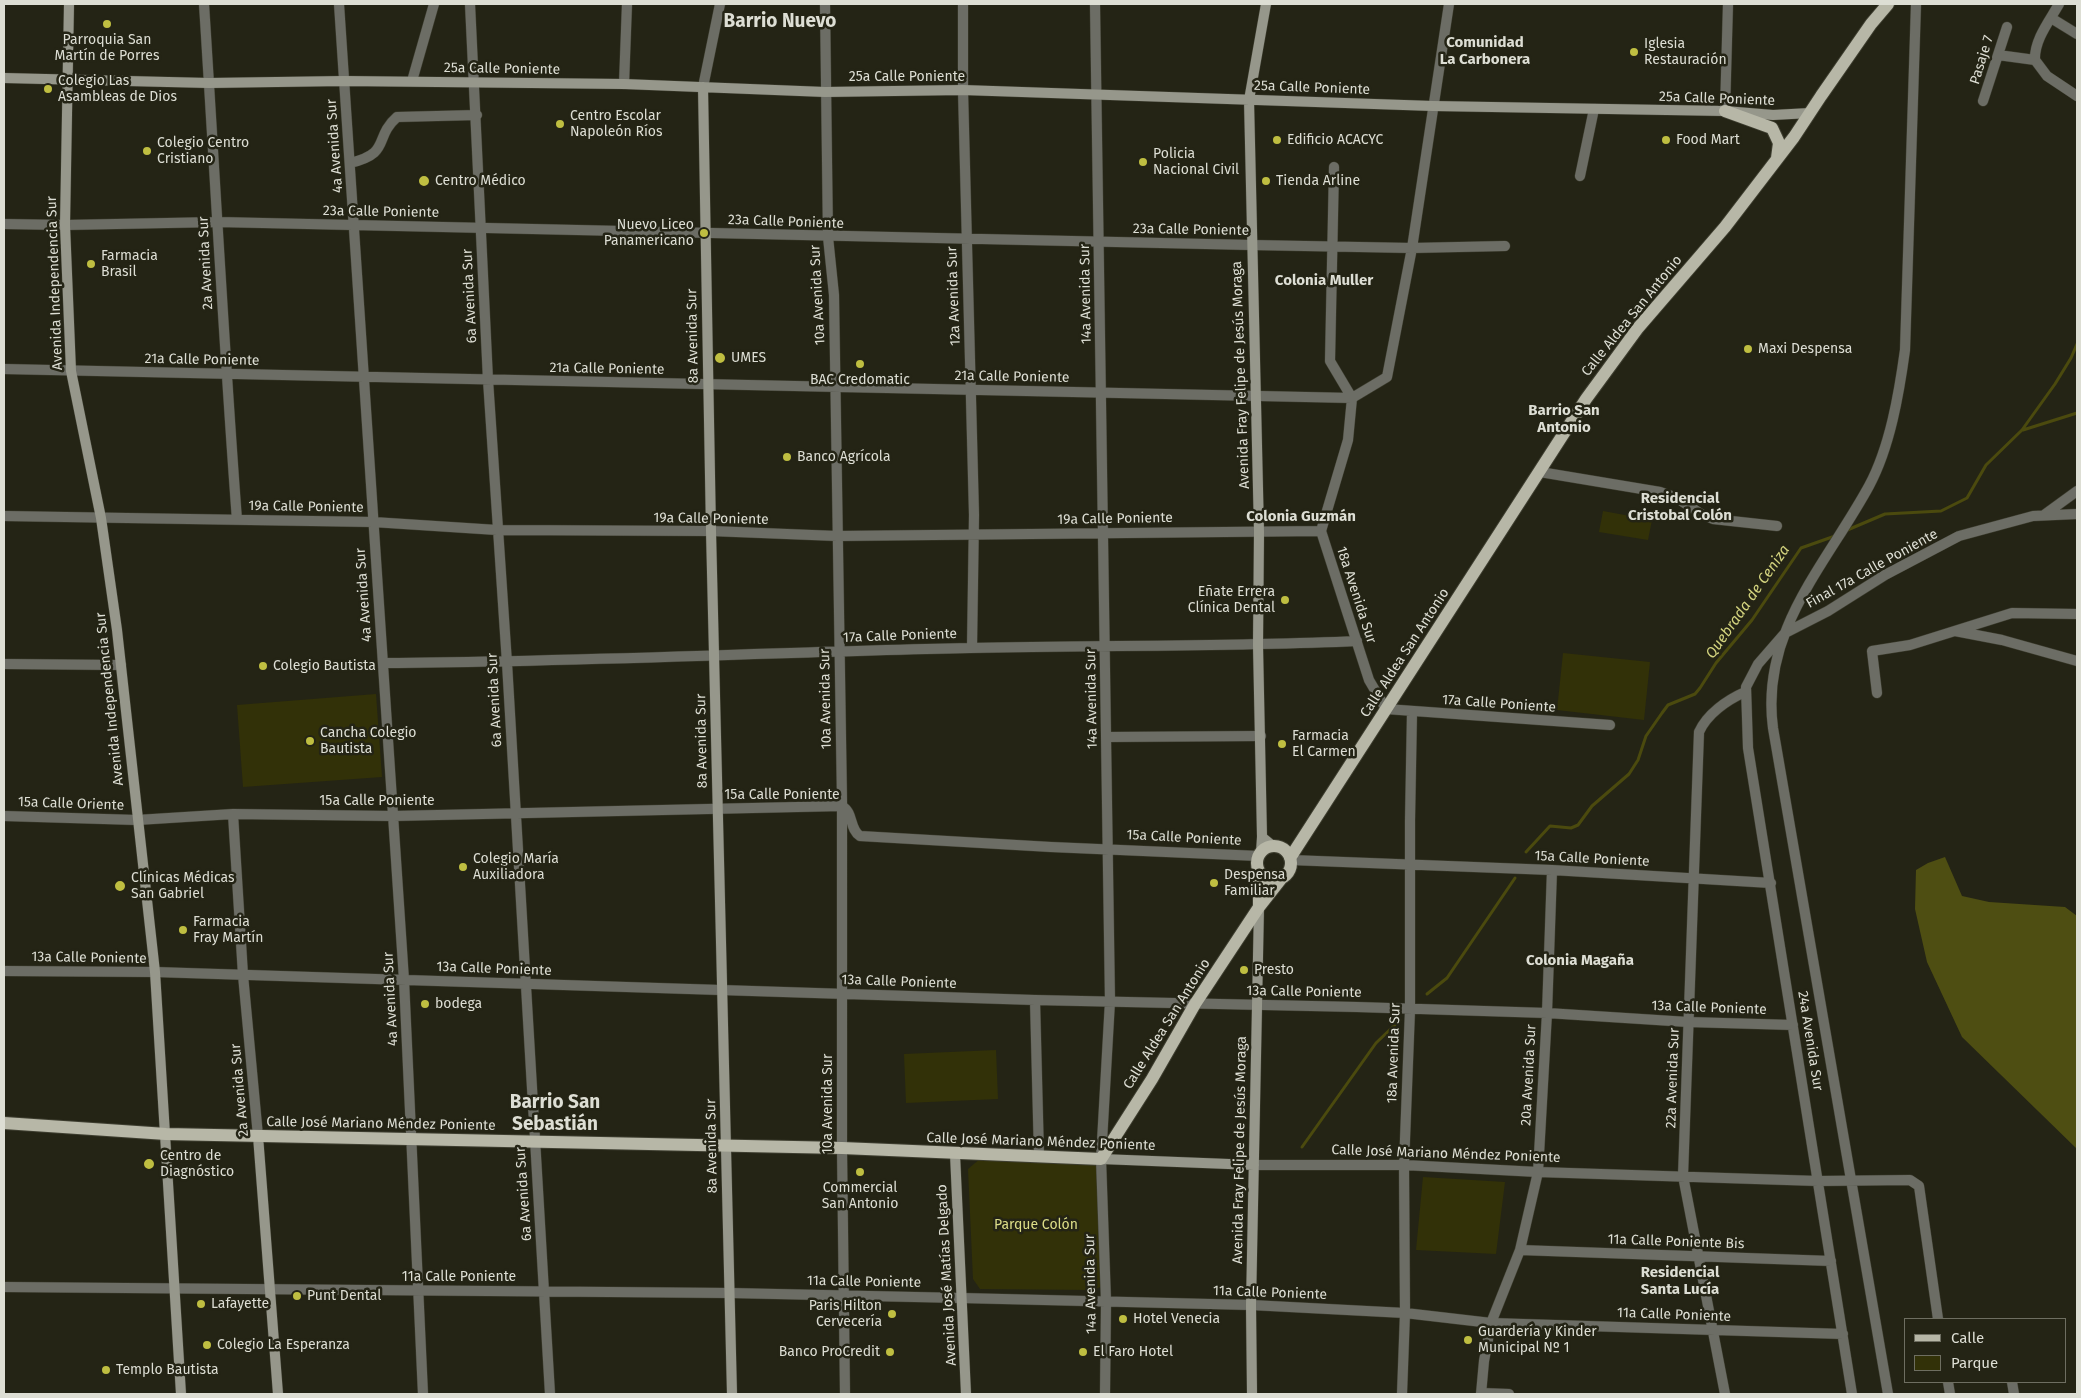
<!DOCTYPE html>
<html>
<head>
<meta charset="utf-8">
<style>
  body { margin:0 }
  #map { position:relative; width:2081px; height:1398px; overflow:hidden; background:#242415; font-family:"Fira Sans",sans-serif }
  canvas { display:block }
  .frame { position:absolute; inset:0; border:5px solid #ddded4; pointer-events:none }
  .legend { position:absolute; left:1904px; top:1318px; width:162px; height:65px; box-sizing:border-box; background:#242415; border:1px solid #6e6e61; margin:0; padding:6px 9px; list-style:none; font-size:15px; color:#ddded4 }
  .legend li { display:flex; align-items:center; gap:10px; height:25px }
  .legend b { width:25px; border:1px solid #6e6e61 }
</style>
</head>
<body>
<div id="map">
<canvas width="2081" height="1398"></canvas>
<div class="frame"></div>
<ul class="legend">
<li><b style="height:6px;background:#b7b7a7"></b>Calle</li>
<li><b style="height:14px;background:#323108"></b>Parque</li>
</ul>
</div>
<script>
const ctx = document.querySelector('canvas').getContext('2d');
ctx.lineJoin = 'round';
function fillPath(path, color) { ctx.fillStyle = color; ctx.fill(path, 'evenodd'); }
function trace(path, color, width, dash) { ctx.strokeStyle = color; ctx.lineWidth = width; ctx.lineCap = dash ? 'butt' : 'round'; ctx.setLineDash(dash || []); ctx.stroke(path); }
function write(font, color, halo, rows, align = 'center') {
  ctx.font = font + ' "Fira Sans",sans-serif'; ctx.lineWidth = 5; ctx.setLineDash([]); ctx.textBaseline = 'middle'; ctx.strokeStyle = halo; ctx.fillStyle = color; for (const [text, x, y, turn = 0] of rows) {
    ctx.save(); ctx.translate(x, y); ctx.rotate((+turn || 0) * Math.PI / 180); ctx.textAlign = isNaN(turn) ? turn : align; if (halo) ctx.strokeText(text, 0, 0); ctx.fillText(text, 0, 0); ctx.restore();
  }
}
const green = new Path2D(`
  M1603 511 1652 520 1648 540 1599 532Z
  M1563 653 1650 662 1644 720 1557 710Z
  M376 694 382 777 243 787 237 705Z
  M996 1050 998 1099 906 1103 904 1054Z
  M981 1158 1095 1161 1102 1170V1286L1094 1290 980 1289 973 1279 968 1169Z
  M1423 1177 1505 1182 1496 1254 1416 1250Z`);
const forest = new Path2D(`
  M1945 857 1962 896 1989 902 2065 907 2077 916V1149L1962 1037 1927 962 1915 909 1916 870 1928 863Z`);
const stream = new Path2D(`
  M2023 430 2077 413
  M1845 531 1885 514 1941 511 1967 498 1986 465 2022 430 2055 384 2071 358 2077 344
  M1526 852 1550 826 1571 828 1578 825 1592 806 1629 774 1638 760 1646 736 1662 713 1668 705 1695 694 1700 688 1716 663 1752 620 1801 548 1835 536
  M1427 994 1447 978 1515 878
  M1302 1147 1376 1043 1400 1020`);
const street = new Path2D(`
  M204 4C215 176 224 348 237 520
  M339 4 404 980 423 1394
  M470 4 488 380 507 663 550 1394
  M825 4 828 237 834 295 842 801V1148L845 1394
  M963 4V90L974 515 972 648
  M1095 4 1110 1001 1101 1159 1106 1301 1105 1394
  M2051 18 2077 34
  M1998 55 2035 60
  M2035 60C2034 40 2050 20 2059 4
  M2035 60 2047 76 2077 96
  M412 81 434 4
  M624 84 627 4
  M703 87 720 4
  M1983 101 2007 27
  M1725 111 1728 4
  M350 163C392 153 373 138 397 117L477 115
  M1334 167 1330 361 1352 398
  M1580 176 1594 109
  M4 224 65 225 218 222 1251 245 1412 248 1505 246
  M4 369 1352 398
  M1352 398 1348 440 1321 531 1369 680 1386 709 1610 725
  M1352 398 1387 377 1412 248 1449 4
  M1540 472 1660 492 1677 498 1701 514 1713 519 1777 526
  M2044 515 2077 491
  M4 516 373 522 497 530 711 531 837 536 1321 531
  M1955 631 2002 640 2077 661
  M383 663C579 662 774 652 970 648 1099 645 1228 647 1357 641
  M4 664 121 665
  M1877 693 1872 651 1910 645 2012 613 2077 614
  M1107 737 1261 736
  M233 814 243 975 258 1136
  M4 816 137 820 233 814 393 816 842 806C854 813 849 829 860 836L1051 847 1259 856
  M1291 860 1552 870 1771 883
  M4 971 155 972 1035 1000 1357 1007 1547 1013 1688 1022 1793 1025
  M1035 1000 1039 1156
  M1254 1165H1404L1538 1172 1818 1181 1910 1180 1919 1186 1938 1319
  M1520 1250 1831 1261
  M4 1287 730 1293 961 1298 1251 1305 1405 1313 1491 1323 1843 1334
  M1948 1382 1950 1394
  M2012 1382 2014 1394
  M1481 1393 1509 1394
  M1402 1394 1405 1313 1404 1165 1410 1010V821L1412 712
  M1481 1394 1484 1361 1491 1323 1520 1250 1538 1172 1547 1013 1552 870
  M1725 1394 1683 1176 1699 732C1707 714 1727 700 1745 692
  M1852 1394 1748 748 1746 687 1758 664 1785 633 1828 611 1885 575 1959 536 2033 516 2077 514
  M1888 1394 1773 728C1760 631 1826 565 1869 486 1890 447 1899 394 1905 350L1916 4`);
const secondary = new Path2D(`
  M69 4 65 225 71 371 101 518 117 630 155 972 181 1394
  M4 78 209 83 344 81 624 84 825 92 963 90 1433 106 1725 111 1773 115 1810 113
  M703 87 711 531 732 1394
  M1262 837 1273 846
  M1261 852 1262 837 1258 645 1259 532 1249 100 1266 4
  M258 1136 278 1394
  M955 1154 966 1394
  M1101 1159 1254 1165
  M1252 1394 1251 1305 1259 907`);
const primary = new Path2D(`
  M1725 111 1772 128 1779 143 1777 158
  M1257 863a17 17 0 1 1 34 0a17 17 0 1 1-34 0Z
  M1290 858 1586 399 1638 328 1725 227 1794 137 1821 96 1871 24 1888 4
  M1259 871V907
  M4 1123 166 1134 842 1148 1101 1159 1152 1079 1195 1004 1259 907 1281 879`);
const markers = [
  [107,24,5,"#bfbe41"],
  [1634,52,5,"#bfbe41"],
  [48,89,5,"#bfbe41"],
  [560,124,5,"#bfbe41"],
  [1277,140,5,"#bfbe41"],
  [1666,140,5,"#bfbe41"],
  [147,151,5,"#bfbe41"],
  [1143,162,5,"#bfbe41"],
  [424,181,6,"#bfbe41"],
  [1266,181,5,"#bfbe41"],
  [704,233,5,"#bfbe41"],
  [91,264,5,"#bfbe41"],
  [1748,349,5,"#bfbe41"],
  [720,358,6,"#bfbe41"],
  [860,364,5,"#bfbe41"],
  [787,457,5,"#bfbe41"],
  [1285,600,5,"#bfbe41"],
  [263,666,5,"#bfbe41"],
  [310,741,5,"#bfbe41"],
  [1282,744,5,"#bfbe41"],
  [463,867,5,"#bfbe41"],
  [1214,883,5,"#bfbe41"],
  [120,886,6,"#bfbe41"],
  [183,930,5,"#bfbe41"],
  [1244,970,5,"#bfbe41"],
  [425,1004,5,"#bfbe41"],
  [149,1164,6,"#bfbe41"],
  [860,1172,5,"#bfbe41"],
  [297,1296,5,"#bfbe41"],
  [201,1304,5,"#bfbe41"],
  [892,1314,5,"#bfbe41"],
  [1123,1319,5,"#bfbe41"],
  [1468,1340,5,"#bfbe41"],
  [207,1345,5,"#bfbe41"],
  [890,1352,5,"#bfbe41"],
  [1083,1352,5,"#bfbe41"],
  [106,1370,5,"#bfbe41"]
];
const poiNames = [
  ["Parroquia San",107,40,"center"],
  ["Martín de Porres",107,56,"center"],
  ["Iglesia",1644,44],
  ["Restauración",1644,60],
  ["Colegio Las",58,81],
  ["Asambleas de Dios",58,97],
  ["Centro Escolar",570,116],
  ["Napoleón Ríos",570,132],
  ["Edificio ACACYC",1287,140],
  ["Food Mart",1676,140],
  ["Colegio Centro",157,143],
  ["Cristiano",157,159],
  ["Policia",1153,154],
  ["Nacional Civil",1153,170],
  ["Centro Médico",435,181],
  ["Tienda Arline",1276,181],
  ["Nuevo Liceo",694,225,"right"],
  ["Panamericano",694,241,"right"],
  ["Farmacia",101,256],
  ["Brasil",101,272],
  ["Maxi Despensa",1758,349],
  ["UMES",731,358],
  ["BAC Credomatic",860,380,"center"],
  ["Banco Agrícola",797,457],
  ["Eñate Errera",1275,592,"right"],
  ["Clínica Dental",1275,608,"right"],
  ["Colegio Bautista",273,666],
  ["Cancha Colegio",320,733],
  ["Bautista",320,749],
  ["Farmacia",1292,736],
  ["El Carmen",1292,752],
  ["Colegio María",473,859],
  ["Auxiliadora",473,875],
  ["Despensa",1224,875],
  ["Familiar",1224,891],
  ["Clínicas Médicas",131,878],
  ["San Gabriel",131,894],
  ["Farmacia",193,922],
  ["Fray Martín",193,938],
  ["Presto",1254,970],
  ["bodega",435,1004],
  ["Centro de",160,1156],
  ["Diagnóstico",160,1172],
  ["Commercial",860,1188,"center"],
  ["San Antonio",860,1204,"center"],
  ["Punt Dental",307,1296],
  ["Lafayette",211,1304],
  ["Paris Hilton",882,1306,"right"],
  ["Cervecería",882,1322,"right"],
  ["Hotel Venecia",1133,1319],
  ["Guardería y Kinder",1478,1332],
  ["Municipal Nº 1",1478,1348],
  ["Colegio La Esperanza",217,1345],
  ["Banco ProCredit",880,1352,"right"],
  ["El Faro Hotel",1093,1352],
  ["Templo Bautista",116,1370]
];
const streetNames = [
  ["Pasaje 7",1982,60,-73],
  ["25a Calle Poniente",502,69,1],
  ["25a Calle Poniente",907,77],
  ["25a Calle Poniente",1312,88,2],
  ["25a Calle Poniente",1717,99,2],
  ["4a Avenida Sur",335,146,-94],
  ["23a Calle Poniente",381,212,1],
  ["23a Calle Poniente",786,222,2],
  ["23a Calle Poniente",1191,230,1],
  ["2a Avenida Sur",206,263,-93],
  ["Avenida Independencia Sur",55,283,-92],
  ["14a Avenida Sur",1086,294,-91],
  ["10a Avenida Sur",818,295,-93],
  ["6a Avenida Sur",470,296,-93],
  ["12a Avenida Sur",954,296,-92],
  ["Calle Aldea San Antonio",1632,316,-51],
  ["8a Avenida Sur",693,336,-91],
  ["21a Calle Poniente",202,360,1],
  ["21a Calle Poniente",607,369,1],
  ["Avenida Fray Felipe de Jesús Moraga",1241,375,-92],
  ["21a Calle Poniente",1012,377,1],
  ["19a Calle Poniente",306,507,1],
  ["19a Calle Poniente",711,519,1],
  ["19a Calle Poniente",1115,519,-1],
  ["Final 17a Calle Poniente",1872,569,-29],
  ["4a Avenida Sur",364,595,-94],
  ["18a Avenida Sur",1356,595,72],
  ["17a Calle Poniente",900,636,-2],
  ["Calle Aldea San Antonio",1405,653,-57],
  ["Avenida Independencia Sur",110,699,-96],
  ["10a Avenida Sur",826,699,-91],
  ["14a Avenida Sur",1092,699,-91],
  ["6a Avenida Sur",495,700,-93],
  ["17a Calle Poniente",1499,704,4],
  ["8a Avenida Sur",702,741,-91],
  ["15a Calle Poniente",782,795],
  ["15a Calle Poniente",377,801],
  ["15a Calle Oriente",71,804,2],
  ["15a Calle Poniente",1184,838,3],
  ["15a Calle Poniente",1592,859,3],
  ["13a Calle Poniente",89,958,1],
  ["13a Calle Poniente",494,969,2],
  ["13a Calle Poniente",899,982,2],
  ["13a Calle Poniente",1304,992,1],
  ["4a Avenida Sur",391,999,-93],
  ["13a Calle Poniente",1709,1008,2],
  ["Calle Aldea San Antonio",1167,1024,-58],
  ["24a Avenida Sur",1810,1041,81],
  ["18a Avenida Sur",1394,1053,-88],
  ["20a Avenida Sur",1529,1075,-87],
  ["22a Avenida Sur",1673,1078,-88],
  ["2a Avenida Sur",240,1090,-95],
  ["10a Avenida Sur",828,1104,-90],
  ["Calle José Mariano Méndez Poniente",381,1124,1],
  ["Calle José Mariano Méndez Poniente",1041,1142,2],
  ["8a Avenida Sur",712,1146,-91],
  ["Avenida Fray Felipe de Jesús Moraga",1240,1150,-89],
  ["Calle José Mariano Méndez Poniente",1446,1154,2],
  ["6a Avenida Sur",524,1194,-94],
  ["11a Calle Poniente Bis",1676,1242,2],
  ["Avenida José Matías Delgado",947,1275,-93],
  ["11a Calle Poniente",459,1277],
  ["11a Calle Poniente",864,1282,1],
  ["14a Avenida Sur",1091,1284,-91],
  ["11a Calle Poniente",1270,1293,2],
  ["11a Calle Poniente",1674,1315,2]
];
const parkNames = [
  ["Parque Colón",1036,1225]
];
const neighbourhoodNames = [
  ["Comunidad",1485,43],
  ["La Carbonera",1485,60],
  ["Colonia Muller",1324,281],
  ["Barrio San",1564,411],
  ["Antonio",1564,428],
  ["Residencial",1680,499],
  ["Cristobal Colón",1680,516],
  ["Colonia Guzmán",1301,517],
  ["Colonia Magaña",1580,961],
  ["Residencial",1680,1273],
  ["Santa Lucía",1680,1290]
];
const waterNames = [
  ["Quebrada de Ceniza",1748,602,-55]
];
const districtNames = [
  ["Barrio Nuevo",780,22],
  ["Barrio San",555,1103],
  ["Sebastián",555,1125]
];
fillPath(green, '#323108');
fillPath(forest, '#4e4e12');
trace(stream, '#4b4a0e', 3);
trace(street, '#3e3e30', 11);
trace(secondary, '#3e3e30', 11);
trace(primary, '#3e3e30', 14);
trace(street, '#6c6d65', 10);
trace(secondary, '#96978b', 10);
trace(primary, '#b7b7a7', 12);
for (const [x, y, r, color] of markers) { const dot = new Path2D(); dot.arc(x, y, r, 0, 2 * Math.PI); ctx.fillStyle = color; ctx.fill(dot); trace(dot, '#242415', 2); }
write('14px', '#ddded4', '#242415', poiNames, 'left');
write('14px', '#ddded4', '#242415', streetNames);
write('14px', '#dcdd87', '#242415', parkNames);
write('bold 15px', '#ddded4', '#242415', neighbourhoodNames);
write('italic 15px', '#d3d37e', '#242415', waterNames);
write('bold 19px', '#ddded4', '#242415', districtNames);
</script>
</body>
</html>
